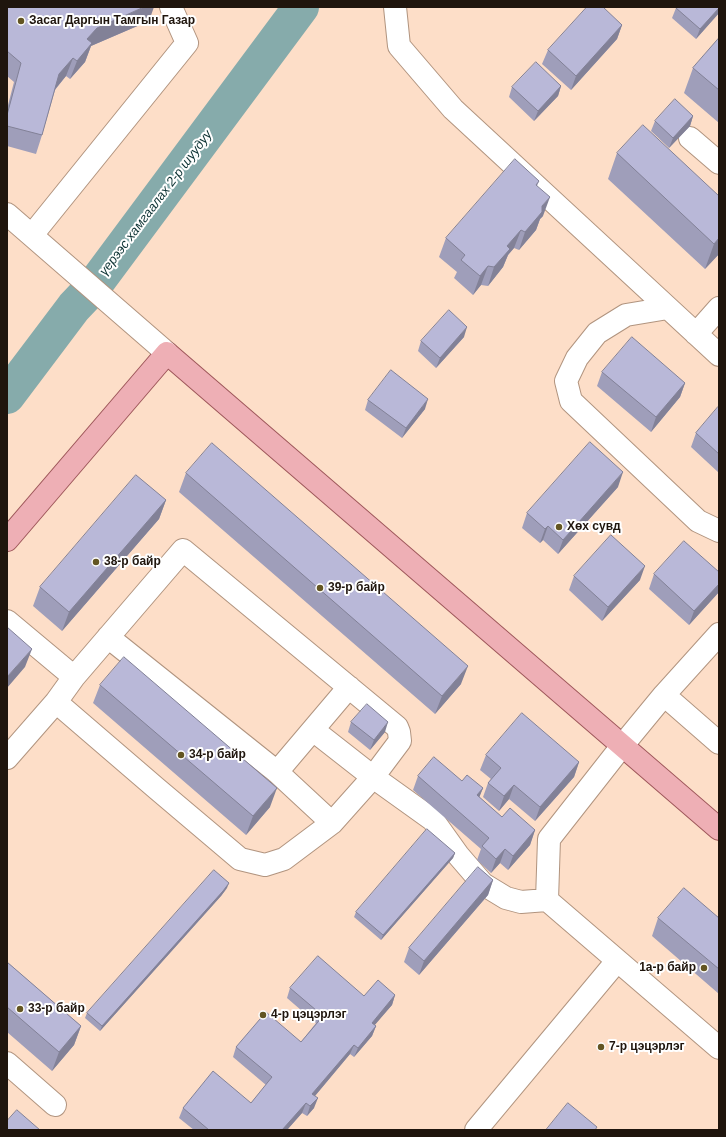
<!DOCTYPE html>
<html>
<head>
<meta charset="utf-8">
<style>
  body { margin:0 }
  #map { position:relative; width:726px; height:1137px; overflow:hidden; background:#fddec8; font-family:Helvetica,sans-serif }
  canvas { display:block }
  .frame { position:absolute; inset:0; border:8px solid #1f150d; pointer-events:none }
</style>
</head>
<body>
<div id="map">
<canvas width="726" height="1137"></canvas>
<div class="frame"></div>
</div>
<script>
const ctx = document.querySelector('canvas').getContext('2d');
ctx.lineJoin = 'round';
function trace(path, color, width, dash) { ctx.strokeStyle = color; ctx.lineWidth = width; ctx.lineCap = dash ? 'butt' : 'round'; ctx.setLineDash(dash || []); ctx.stroke(path); }
function fillPath(path, color) { ctx.fillStyle = color; ctx.fill(path, 'evenodd'); }
function write(font, color, halo, rows, align = 'center') {
  ctx.font = font + ' Helvetica,sans-serif'; ctx.lineWidth = 4; ctx.setLineDash([]); ctx.textBaseline = 'middle'; ctx.strokeStyle = halo; ctx.fillStyle = color; for (const [text, x, y, turn = 0] of rows) {
    ctx.save(); ctx.translate(x, y); ctx.rotate((+turn || 0) * Math.PI / 180); ctx.textAlign = isNaN(turn) ? turn : align; if (halo) ctx.strokeText(text, 0, 0); ctx.fillText(text, 0, 0); ctx.restore();
  }
}
const river = new Path2D(`
  M7 396 74 307 93 287 301 7`);
const minor = new Path2D(`
  M395 7 399 46 453 109 719 355
  M690 138 719 163
  M7 214 167 353
  M32 235 187 43 171 7
  M668 308 626 315 597 333 577 358 566 381 571 401 698 521 719 531
  M696 334 719 308
  M7 621 74 677
  M719 634 664 695 622 746 549 839 547 900 719 1048
  M108 637 277 772 332 823 373 777 433 820 458 855 483 884 506 898 521 902 547 900
  M664 695 719 743
  M56 702 156 788 240 859 265 865 284 859 332 823
  M7 758 56 702 74 677 183 550 397 727 399 732 400 741 373 777 313 730
  M277 772 349 687
  M7 1063 55 1105
  M476 1130 617 961`);
const major = new Path2D(`
  M7 540 167 353 719 829`);
const wall = new Path2D(`
  M7 7 149 21 91 46 85 62 70 79 66 76 55 90 42 135 36 154 7 146V109L14 82 7 76Z
  M719 7V13L696 39 672 18 676 8Z
  M622 25 617 39 571 90 542 64 548 50Z
  M719 38V123L684 93 693 68Z
  M561 86 558 96 534 121 509 97 512 87Z
  M693 116 690 126 669 148 651 131 655 121Z
  M617 153 719 196V254L705 269 608 179Z
  M539 181 537 186 543 216 540 219 536 230 519 250 514 248 508 255 503 267 488 286 481 285 473 295 454 278 457 272 439 257 446 238Z
  M464 337 436 368 418 351 421 341Z
  M602 372 685 383 680 397 651 432 597 386Z
  M368 400 425 409 402 438 365 410Z
  M719 408V473L691 447 696 433Z
  M186 473 461 684 435 714 179 492Z
  M618 487 558 554 543 540 540 543 522 528 527 513Z
  M166 500 159 519 62 631 33 606 40 587Z
  M719 572V592L689 625 649 589 654 574Z
  M574 576 640 580 602 621 569 590Z
  M100 685 270 807 246 835 93 703Z
  M351 722 385 732 370 750 348 732Z
  M486 755 579 762 574 777 535 821 509 799 499 811 483 797 488 783 491 779 480 770Z
  M418 776 462 781 483 788 479 797 502 817 535 830 530 845 508 870 500 863 491 873 477 860 481 849 413 790Z
  M455 853 453 858 381 940 354 917 356 912Z
  M493 880 488 895 419 975 404 962 409 948Z
  M227 888 221 896 100 1031 85 1018 87 1013Z
  M658 918H719V994L652 936Z
  M7 962 81 1026 74 1045 52 1071 7 1032Z
  M290 988 364 996 395 995 392 1005 374 1025 376 1026 372 1036 354 1057 350 1054 315 1096 314 1108 307 1116 302 1113 287 1130H194L179 1118 183 1108 251 1103 266 1085 233 1057 236 1047 301 1042 316 1023 287 998Z`);
const shadedWall = new Path2D(`
  M144 7H154L149 21 91 46 85 62 70 79 77 61 87 39 97 28Z
  M719 8V13L696 39 700 29Z
  M622 25 617 39 571 90 576 76Z
  M73 58 66 76 52 93 59 74Z
  M561 86 558 96 534 121 538 111Z
  M693 116 690 126 669 148 673 138Z
  M550 197 543 216 540 219 536 230 519 250 525 232 542 206Z
  M521 230 514 248 508 255 503 267 488 286 494 267 507 246Z
  M719 238V254L705 269 714 244Z
  M488 266 481 285 473 295 480 276Z
  M467 327 464 337 436 368 440 358Z
  M685 383 680 397 651 432 656 417Z
  M428 399 425 409 402 438 406 428Z
  M623 472 618 487 558 554 563 540Z
  M166 500 159 519 62 631 69 612Z
  M548 526 543 540 540 543 545 529Z
  M645 566 640 580 602 621 608 607Z
  M719 584V592L689 625 694 611Z
  M32 649 25 667 7 688V677Z
  M468 666 461 684 435 714 442 696Z
  M388 722 385 732 370 750 374 740Z
  M579 762 574 777 535 821 540 807Z
  M514 785 509 799 499 811 504 796Z
  M277 788 270 807 246 835 253 816Z
  M483 788 477 803V795Z
  M535 830 530 845 508 870 513 856Z
  M505 849 500 863 491 873 496 859Z
  M455 853 453 858 381 940 383 935Z
  M493 880 488 895 419 975 424 961Z
  M229 883 227 888 221 896 100 1031 102 1026Z
  M395 995 392 1005 368 1033 372 1023Z
  M81 1026 74 1045 52 1071 59 1052Z
  M376 1026 372 1036 354 1057 358 1048Z
  M354 1045 350 1054 309 1103 312 1094Z
  M318 1098 314 1108 307 1116 310 1106Z
  M306 1103 302 1113 287 1130H282Z`);
const building = new Path2D(`
  M7 7H144L97 28 87 39 92 43 77 61 73 58 59 74 42 135 7 126V115L21 63 7 51Z
  M587 7H603L622 25 576 76 548 50Z
  M676 7H719V8L700 29 676 8Z
  M719 38V90L693 68Z
  M536 62 561 86 538 111 512 87Z
  M675 99 693 116 673 138 655 121Z
  M643 125 719 196V238L714 244 617 153Z
  M515 159 539 181 536 185 550 197 542 206V212L525 232 521 230 507 246 510 249 494 267 488 266 480 276 461 260 465 255 446 238Z
  M449 310 467 327 440 358 421 341Z
  M632 337 685 383 656 417 602 372Z
  M391 370 428 399 406 428 368 400Z
  M718 407 719 408V454L696 433Z
  M590 442 623 472 563 540 548 526 545 529 527 513Z
  M212 443 468 666 442 696 186 473Z
  M136 475 166 500 69 612 40 587Z
  M611 535 645 566 608 607 574 576Z
  M684 541 719 572V584L694 611 654 574Z
  M7 627 32 649 7 677Z
  M124 657 277 788 253 816 100 685Z
  M367 704 388 722 374 740 351 722Z
  M522 713 579 762 540 807 514 785 504 796 488 783 501 768 486 755Z
  M434 757 462 781 467 775 483 788 477 795 502 817 510 808 535 830 513 856 505 849 496 859 482 846 489 838 418 776Z
  M427 829 455 853 383 935 356 912Z
  M478 867 493 880 424 961 409 948Z
  M214 870 229 883 223 891 102 1026 87 1013Z
  M684 888 719 918V969L658 918Z
  M318 956 364 996 378 980 395 995 372 1023 376 1026 358 1048 354 1045 312 1094 318 1098 310 1106 306 1103 282 1130H209L183 1108 213 1071 251 1103 272 1077 236 1047 266 1012 301 1042 323 1016 290 988Z
  M7 962 81 1026 59 1052 7 1007Z
  M568 1103 597 1127 595 1130H546Z
  M17 1110 40 1130H7V1121Z`);
const markers = [
  [21,21,4,"#635522"],
  [559,527,4,"#635522"],
  [96,562,4,"#635522"],
  [320,588,4,"#635522"],
  [181,755,4,"#635522"],
  [704,968,4,"#635522"],
  [20,1009,4,"#635522"],
  [263,1015,4,"#635522"],
  [601,1047,4,"#635522"]
];
const poiNames = [
  ["Засаг Даргын Тамгын Газар",29,21],
  ["Хөх сувд",567,527],
  ["38-р байр",104,562],
  ["39-р байр",328,588],
  ["34-р байр",189,755],
  ["1а-р байр",696,968,"right"],
  ["33-р байр",28,1009],
  ["4-р цэцэрлэг",271,1015],
  ["7-р цэцэрлэг",609,1047]
];
const waterNames = [
  ["үерээс хамгаалах 2-р шуудуу",156,203,-53]
];
trace(river, '#86abab', 36);
trace(minor, '#b1947f', 24);
trace(major, '#9e575a', 24);
trace(minor, '#fff', 22);
trace(major, '#eeafb5', 22);
fillPath(wall, '#9f9eba');
fillPath(shadedWall, '#828197');
fillPath(building, '#b9b8d8');
trace(building, '#828197', 1);
for (const [x, y, r, color] of markers) { const dot = new Path2D(); dot.arc(x, y, r, 0, 2 * Math.PI); ctx.fillStyle = color; ctx.fill(dot); trace(dot, '#fff', 1.5); }
write('bold 12px', '#1f150d', '#fff', poiNames, 'left');
write('italic 13px', '#0c3233', '#fff', waterNames);
</script>
</body>
</html>
